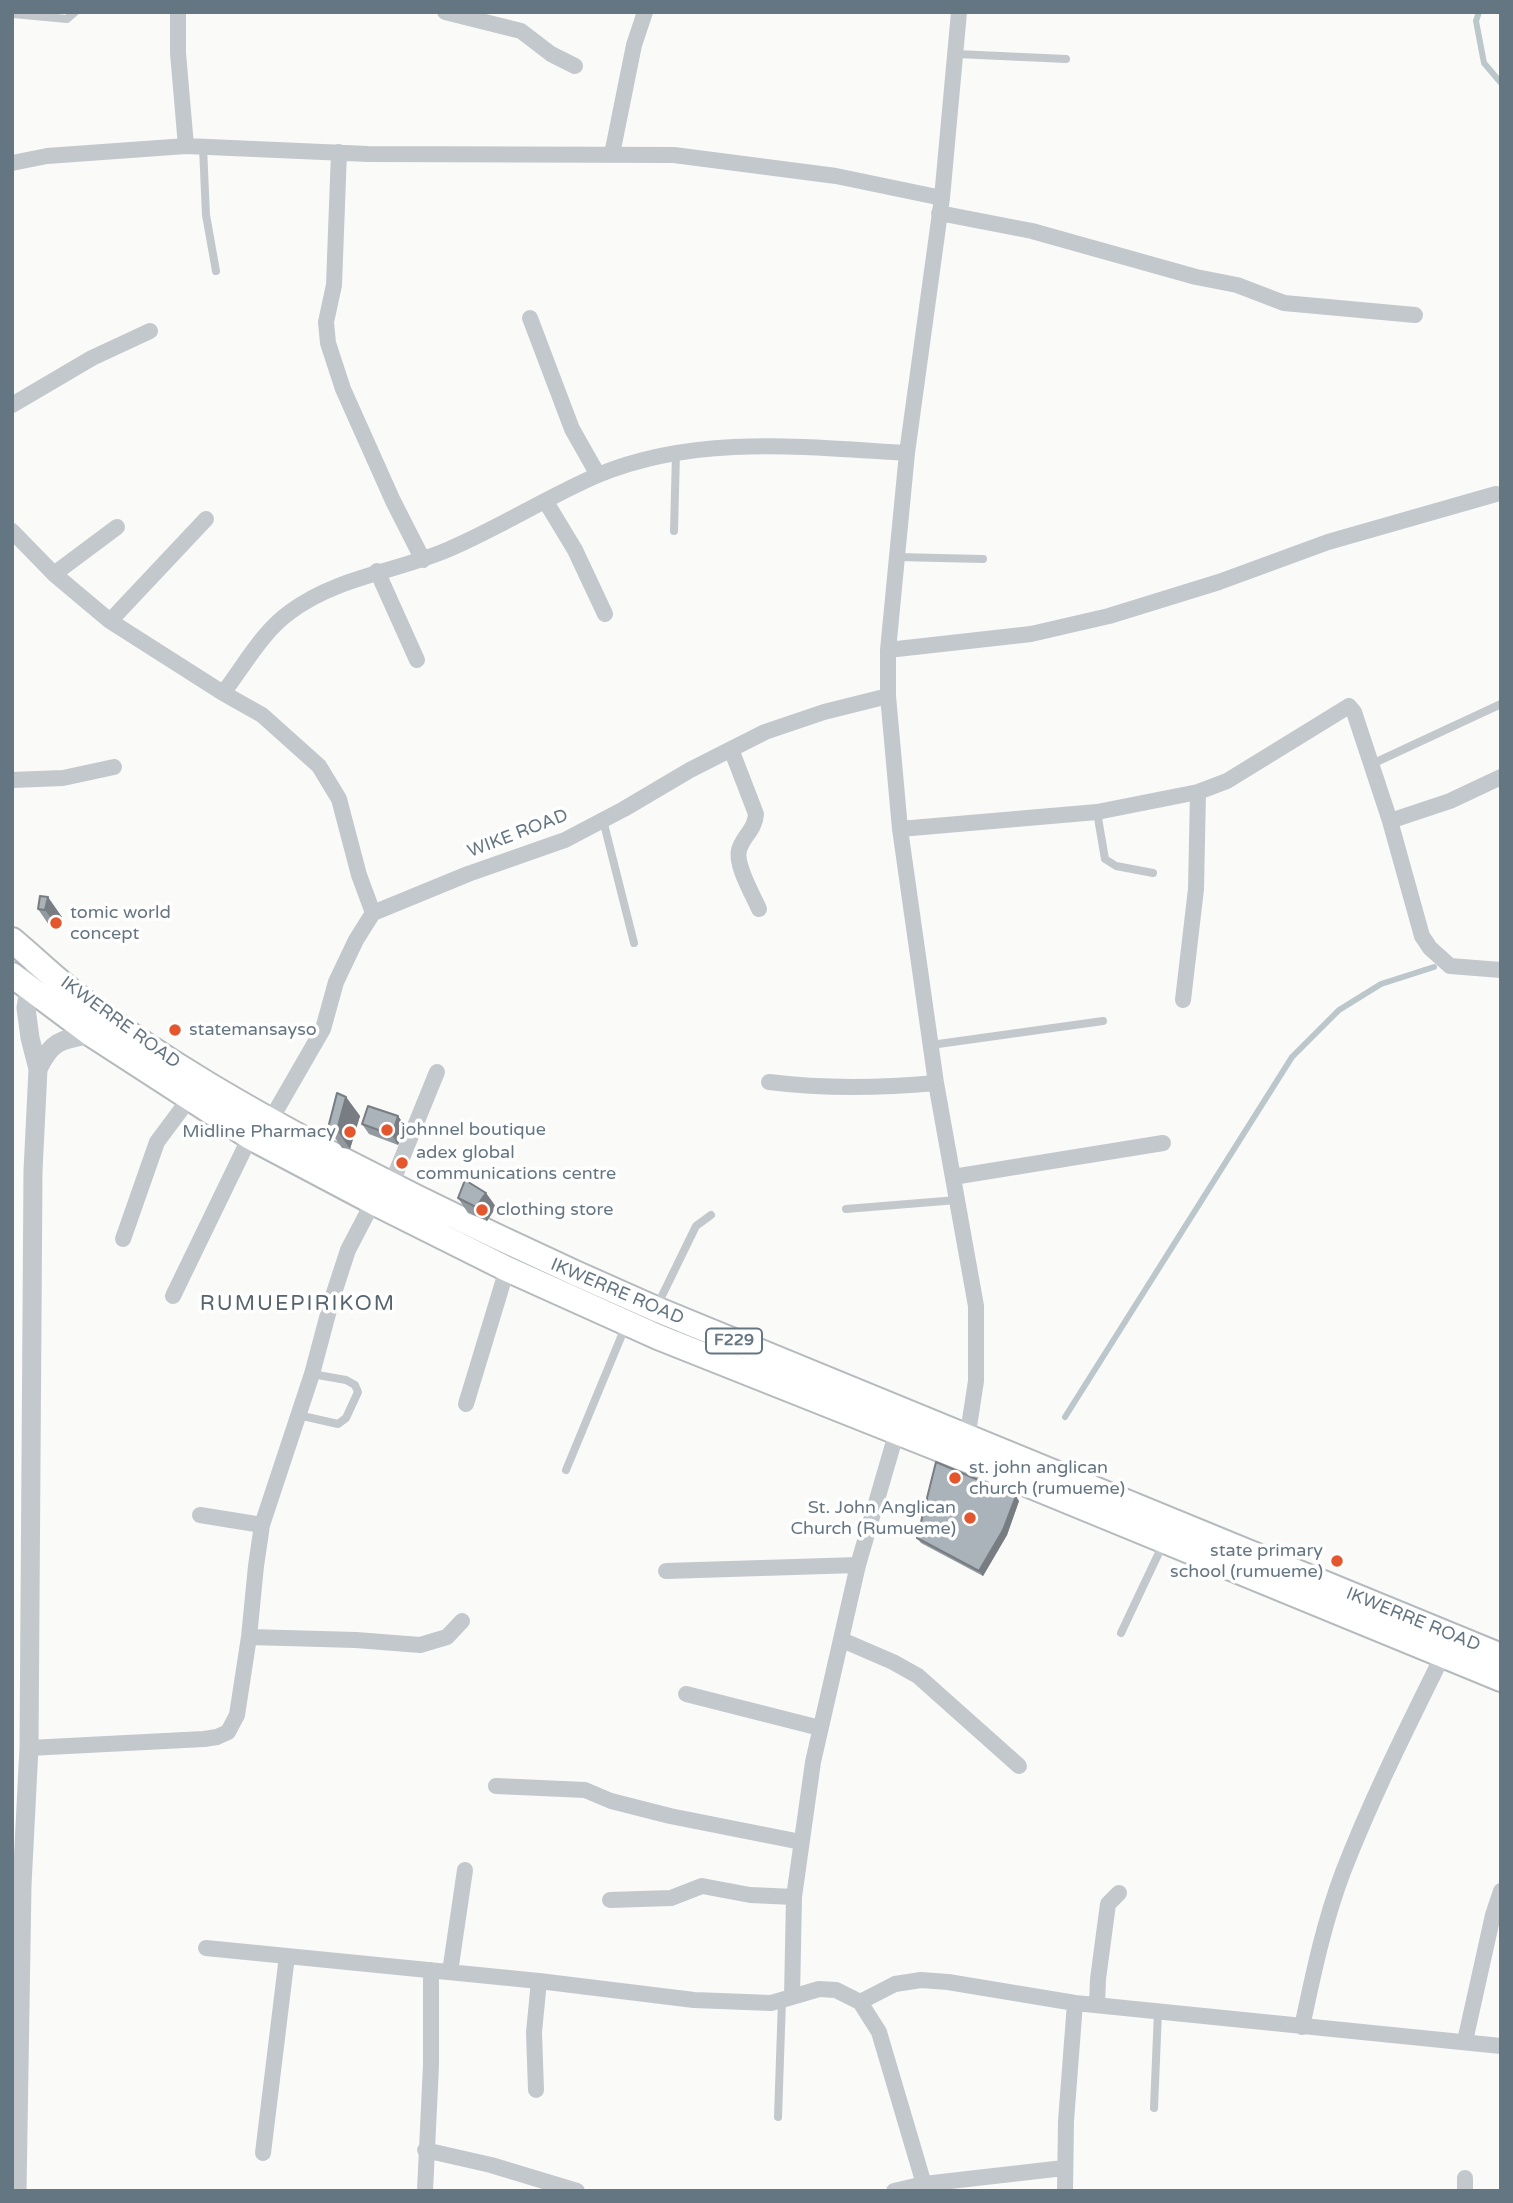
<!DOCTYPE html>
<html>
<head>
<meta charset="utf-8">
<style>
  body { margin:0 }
  #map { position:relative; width:1513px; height:2203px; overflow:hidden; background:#fafaf8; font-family:"Varela Round",sans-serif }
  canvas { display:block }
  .frame { position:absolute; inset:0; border:14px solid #657683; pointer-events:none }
</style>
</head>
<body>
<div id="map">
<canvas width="1513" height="2203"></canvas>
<div class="frame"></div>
</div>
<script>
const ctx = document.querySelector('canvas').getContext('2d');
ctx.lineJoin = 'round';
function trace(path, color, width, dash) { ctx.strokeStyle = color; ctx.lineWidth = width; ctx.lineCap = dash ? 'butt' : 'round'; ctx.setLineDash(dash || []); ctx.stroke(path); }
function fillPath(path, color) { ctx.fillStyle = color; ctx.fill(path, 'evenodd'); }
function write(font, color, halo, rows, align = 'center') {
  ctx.font = font + ' "Varela Round",sans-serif'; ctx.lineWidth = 7; ctx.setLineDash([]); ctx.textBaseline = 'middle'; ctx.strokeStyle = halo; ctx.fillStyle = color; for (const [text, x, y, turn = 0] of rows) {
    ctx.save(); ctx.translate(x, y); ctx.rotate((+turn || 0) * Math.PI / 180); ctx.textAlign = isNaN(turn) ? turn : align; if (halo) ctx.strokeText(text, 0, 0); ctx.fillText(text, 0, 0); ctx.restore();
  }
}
const stream = new Path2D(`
  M1479 12 1476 21 1484 63 1501 83
  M1065 1417 1292 1057 1339 1010 1381 984 1434 967`);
const service = new Path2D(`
  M13 14 67 19 75 12
  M957 54 1066 59
  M203 147 206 215 216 271
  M674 531 676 453
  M897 557 983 559
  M1372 764 1501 704
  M1097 812 1105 859 1116 866 1153 873
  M603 820 634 943
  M931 1045 1103 1021
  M846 1209 957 1200
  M657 1306 696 1226 711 1215
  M298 1415 338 1424 346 1418 358 1392 355 1385 346 1380 312 1374
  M566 1470 626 1325
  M1121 1633 1164 1542
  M1154 2108 1158 2011
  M778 2117 782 2000`);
const minor = new Path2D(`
  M178 12V53L186 146
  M445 12 521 31 551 54 575 66
  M959 12 942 198 907 453 888 650V696L900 829 936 1083 976 1306V1381L966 1446
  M339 152 334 285 326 322 328 343 343 389 393 501 423 560
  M612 154 634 45 645 12
  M12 163 47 156 186 146 368 154 674 155 836 176 942 198
  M939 213 1032 231 1196 277 1237 285 1284 303 1415 315
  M530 318 572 429 598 475
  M12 405 92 358 150 331
  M546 502 575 550 605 614
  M12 531 54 574 110 621 223 693 262 715 319 766 339 799 359 875 373 913
  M377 571 417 660
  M54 574 117 527
  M110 621 206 519
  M888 650 1031 634 1109 616 1219 582 1328 542 1496 494
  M223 693C244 666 262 632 290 612 337 577 395 572 447 550 499 528 547 497 598 475 696 434 805 447 907 453
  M731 749 756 814C755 830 743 836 739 850 735 865 753 895 759 909
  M12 780 63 778 114 767
  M1390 821 1450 801 1501 777
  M900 829 1097 812 1198 792 1227 781 1349 706 1354 712 1390 821 1422 936 1430 948 1450 966 1501 970
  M1183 1000 1196 889 1198 792
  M769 1082C825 1089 880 1088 936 1083
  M270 1121 323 1029 336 982 356 940 373 913 468 874 565 840 624 809 690 770 765 732 824 712 888 696
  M953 1177 1163 1143
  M391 1185 437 1072
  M123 1239 157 1142 189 1099
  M173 1296 250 1137
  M466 1404 507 1269
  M899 1424 858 1565 813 1762 794 1897 792 1997 819 1989 836 1990 860 2002 879 2032 926 2191
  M200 1515 262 1525
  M666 1571 858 1565
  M249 1637 356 1640 420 1645 447 1637 462 1621
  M842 1640 893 1662 918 1676 1019 1766
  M686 1694 820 1728
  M29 1748 204 1739 217 1737 228 1732 237 1715 249 1637 256 1566 262 1525 312 1374 332 1299 348 1250 373 1202
  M496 1786 585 1790 611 1801 670 1816 801 1842
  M610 1900 671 1898 702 1886 750 1895 794 1897
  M206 1948 539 1981 694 2000 771 2003 792 1997
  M450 1972 465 1870
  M860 2002 895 1984 921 1980 948 1982 1075 2003 1501 2046
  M1097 2005 1098 1979 1108 1904 1119 1893
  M1302 2027C1313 1975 1324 1922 1343 1872 1372 1797 1408 1726 1443 1655
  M1465 2041 1493 1915 1501 1891
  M536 2090 534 2032 539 1981
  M425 2150 491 2165 577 2191
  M263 2153 287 1956
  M425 2191 431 2065V1970
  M894 2191 924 2184 1064 2168
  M1065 2191 1066 2121 1075 2003
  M1465 2191V2178`);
const tertiary = new Path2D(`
  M38 1069C52 1040 61 1040 91 1034
  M17 2191 22 1885 29 1748 33 1171 38 1069 30 1038 26 1008 31 977`);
const primary = new Path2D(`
  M12 940C36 960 59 983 85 1002 164 1062 251 1111 339 1158 443 1212 548 1262 656 1309L1501 1656
  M12 975 91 1034 250 1137 373 1202 507 1269 658 1337 985 1467 1501 1679`);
const wall = new Path2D(`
  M40 896 62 917 59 929 51 928 38 909Z
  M346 1097 360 1116 350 1149 342 1148 328 1128Z
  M398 1116 405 1126 398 1145 369 1134 362 1124Z
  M486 1193 496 1207 487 1221 468 1213 458 1198Z
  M1019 1501 1007 1535 983 1576 921 1543 917 1538Z`);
const shadedWall = new Path2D(`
  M48 897 62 917 59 929 45 910Z
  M346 1097 360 1116 350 1149 337 1130Z
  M398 1116 405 1126 398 1145 392 1135Z
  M486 1193 496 1207 487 1221 476 1207Z
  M1016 1496 1019 1501 1007 1535 983 1576 979 1571Z`);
const building = new Path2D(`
  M40 896 48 897 45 910 38 909Z
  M337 1093 346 1097 337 1130 328 1128Z
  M368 1106 398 1116 392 1135 362 1124Z
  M465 1180 486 1193 476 1207 458 1198Z
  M936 1462 1016 1496 1003 1530 979 1571 917 1538Z`);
const markers = [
  [56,923,7,"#e4572e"],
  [175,1030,7,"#e4572e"],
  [387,1130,7,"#e4572e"],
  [350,1132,7,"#e4572e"],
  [402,1163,7,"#e4572e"],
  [482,1210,7,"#e4572e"],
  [955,1478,7,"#e4572e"],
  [970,1518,7,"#e4572e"],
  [1337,1561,7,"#e4572e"]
];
const shields = [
  [734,1341,56]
];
const shieldNames = [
  ["F229",734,1341]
];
const streetNames = [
  ["WIKE ROAD",518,834,-21],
  ["IKWERRE ROAD",120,1023,36],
  ["IKWERRE ROAD",617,1292,23],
  ["IKWERRE ROAD",1413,1620,22]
];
const poiNames = [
  ["tomic world",70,913],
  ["concept",70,934],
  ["statemansayso",189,1030],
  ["johnnel boutique",401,1130],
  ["Midline Pharmacy",336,1132,"right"],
  ["adex global",416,1153],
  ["communications centre",416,1174],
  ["clothing store",496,1210],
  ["st. john anglican",969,1468],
  ["church (rumueme)",969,1489],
  ["St. John Anglican",956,1508,"right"],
  ["Church (Rumueme)",956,1529,"right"],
  ["state primary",1323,1551,"right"],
  ["school (rumueme)",1323,1572,"right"]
];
const quarterNames = [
  ["RUMUEPIRIKOM",298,1304]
];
trace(stream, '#bbc7cb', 6);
trace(primary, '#b5babe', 28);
trace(service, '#c3c8cc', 8);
trace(minor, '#c3c8cc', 16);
trace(tertiary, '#c3c8cc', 19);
trace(primary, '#fff', 24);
fillPath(wall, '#929a9f');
fillPath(shadedWall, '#777d82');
fillPath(building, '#aab3b9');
trace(building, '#777d82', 2);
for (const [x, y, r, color] of markers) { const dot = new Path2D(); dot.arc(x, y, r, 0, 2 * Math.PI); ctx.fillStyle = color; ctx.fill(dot); trace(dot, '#fff', 2.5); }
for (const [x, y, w] of shields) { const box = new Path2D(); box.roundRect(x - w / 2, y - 12.5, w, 25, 5); ctx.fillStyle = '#fff'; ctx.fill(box); trace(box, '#657683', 2); }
write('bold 16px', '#657683', null, shieldNames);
write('18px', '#657683', '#fff', streetNames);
write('18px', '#657683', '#fff', poiNames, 'left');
ctx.letterSpacing = '2px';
write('21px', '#57646e', '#fff', quarterNames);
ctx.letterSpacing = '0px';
</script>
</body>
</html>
